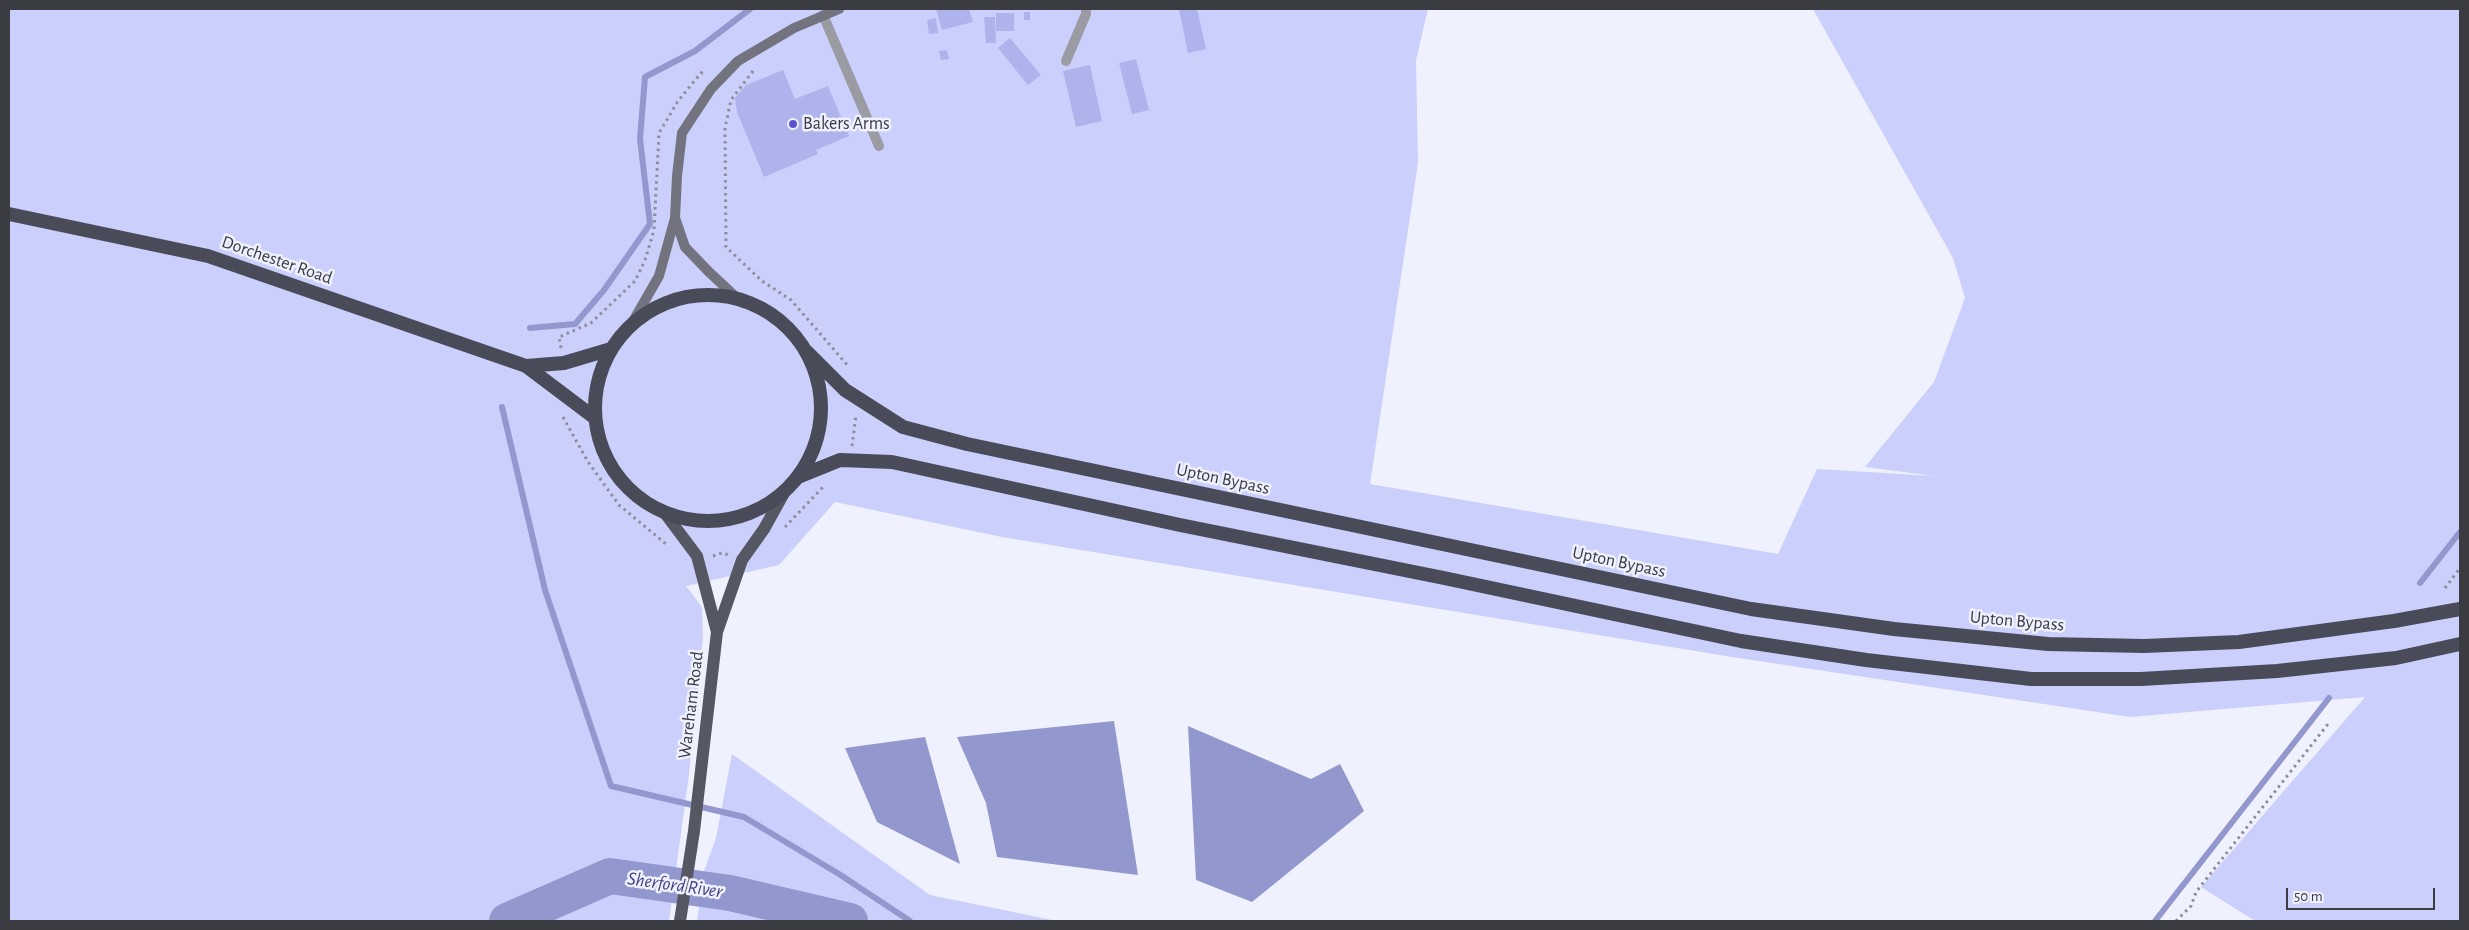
<!DOCTYPE html>
<html>
<head>
<meta charset="utf-8">
<style>
  body { margin:0 }
  #map { position:relative; width:2469px; height:930px; overflow:hidden; background:#eff1ff; font-family:"Alegreya Sans",sans-serif }
  canvas { display:block }
  .frame { position:absolute; inset:0; border:10px solid #3b3b42; pointer-events:none }
  .scale { position:absolute; left:2286px; top:888px; width:149px; height:22px; box-sizing:border-box; border:2px solid #3b3b42; border-top:0; padding-left:6px; font-size:15px; line-height:18px; white-space:nowrap; color:#3b3b42; -webkit-text-stroke:4px #eff1ff; paint-order:stroke }
</style>
</head>
<body>
<div id="map">
<canvas width="2469" height="930"></canvas>
<div class="frame"></div>
<div class="scale">50 m</div>
</div>
<script>
const ctx = document.querySelector('canvas').getContext('2d');
ctx.lineJoin = 'round';
function fillPath(path, color) { ctx.fillStyle = color; ctx.fill(path, 'evenodd'); }
function trace(path, color, width, dash) { ctx.strokeStyle = color; ctx.lineWidth = width; ctx.lineCap = dash ? 'butt' : 'round'; ctx.setLineDash(dash || []); ctx.stroke(path); }
function write(font, color, halo, rows, align = 'center') {
  ctx.font = font + ' "Alegreya Sans",sans-serif'; ctx.lineWidth = 5; ctx.setLineDash([]); ctx.textBaseline = 'middle'; ctx.strokeStyle = halo; ctx.fillStyle = color; for (const [text, x, y, turn = 0] of rows) {
    ctx.save(); ctx.translate(x, y); ctx.rotate((+turn || 0) * Math.PI / 180); ctx.textAlign = isNaN(turn) ? turn : align; if (halo) ctx.strokeText(text, 0, 0); ctx.fillText(text, 0, 0); ctx.restore();
  }
}
const green = new Path2D(`
  M9 9H1428L1416 60 1418 163 1370 484 1778 554 1817 469 1935 476 1865 467 1934 382 1965 298 1953 258 1813 9H2460V921H2255L2201 887 2365 697 2130 717 1732 657 1002 537 835 502 779 565 686 586 702 607 703 636 689 774 669 921H9Z
  M732 754 930 895 1057 921H697L704 871 716 838Z`);
const water = new Path2D(`
  M1114 721 1138 875 997 857 986 803 957 737Z
  M1188 726 1311 779 1340 764 1364 811 1252 902 1196 880Z
  M925 737 960 864 877 822 845 748Z`);
const stream = new Path2D(`
  M530 328 575 324 604 290 650 224 640 139 645 77 695 51 750 9
  M502 407 545 590 611 786 744 817 839 874 910 921
  M2420 583 2460 532
  M2155 921 2329 698`);
const river = new Path2D(`
  M507 921 610 876 730 893 850 921`);
const building = new Path2D(`
  M936 9H969L973 22 942 30Z
  M1179 9H1197L1206 49 1188 53Z
  M1024 12H1030V20H1024Z
  M996 13H1014V31H996Z
  M984 17H995L996 43H986Z
  M936 18 938 33 929 34 927 20Z
  M1010 38 1041 75 1028 85 998 48Z
  M947 50 949 59 941 60 939 51Z
  M1136 59 1149 110 1132 114 1119 63Z
  M1090 65 1102 121 1076 127 1063 71Z
  M783 70 795 99 828 86 849 136 816 150 818 154 764 177 737 112 735 98 746 85Z`);
const path = new Path2D(`
  M753 71 731 100 725 128 726 247 762 281 791 300 849 367
  M561 348 559 337 591 323 635 281 645 260 654 230 659 133 678 101 701 73 706 71
  M563 417 588 462 619 505 666 544
  M852 446 856 415
  M785 527 824 486
  M713 556 722 553 729 555
  M2445 588 2460 568
  M2176 921 2191 906 2196 892 2328 724`);
const service = new Path2D(`
  M823 15 879 146
  M1066 61 1086 14V9`);
const secondary = new Path2D(`
  M675 218 685 247 709 272 738 299
  M632 323 659 276 675 218 677 176 682 133 711 89 738 61 794 28 839 9`);
const primary = new Path2D(`
  M664 512 697 556 717 632
  M680 921 694 831 717 632 742 560 764 529 784 493`);
const trunk = new Path2D(`
  M9 214 208 256 526 366 595 418
  M595 408a113 113 0 1 1 226 0a113 113 0 1 1-226 0Z
  M806 351 845 390 903 427 967 444 1751 609 1894 629 2048 644 2144 646 2239 642 2394 621 2460 609
  M526 366 564 363 611 349
  M798 477 840 460 892 462 1180 525 1444 578 1741 641 1866 660 2031 679H2141L2277 671 2396 658 2460 644`);
const markers = [
  [793,124,5,"#5b55cd"]
];
const poiNames = [
  ["Bakers Arms",803,124]
];
const streetNames = [
  ["Dorchester Road",277,260,19],
  ["Upton Bypass",1223,479,12],
  ["Upton Bypass",1619,562,12],
  ["Upton Bypass",2017,621,5],
  ["Wareham Road",691,705,-83]
];
const waterNames = [
  ["Sherford River",675,885,8]
];
fillPath(green, '#cbcffb');
fillPath(water, '#9297ce');
trace(stream, '#9297ce', 6);
trace(river, '#9297ce', 36);
fillPath(building, '#aeb3ec');
trace(path, '#8c8d97', 3, [2.5, 4]);
trace(service, '#9b9ca3', 10);
trace(secondary, '#72737e', 10);
trace(primary, '#555763', 12);
trace(trunk, '#494b58', 14);
for (const [x, y, r, color] of markers) { const dot = new Path2D(); dot.arc(x, y, r, 0, 2 * Math.PI); ctx.fillStyle = color; ctx.fill(dot); trace(dot, '#eff1ff', 2); }
write('18px', '#3b3b42', '#eff1ff', poiNames, 'left');
write('18px', '#3b3b42', '#eff1ff', streetNames);
write('italic 19px', '#404085', '#eff1ff', waterNames);
</script>
</body>
</html>
